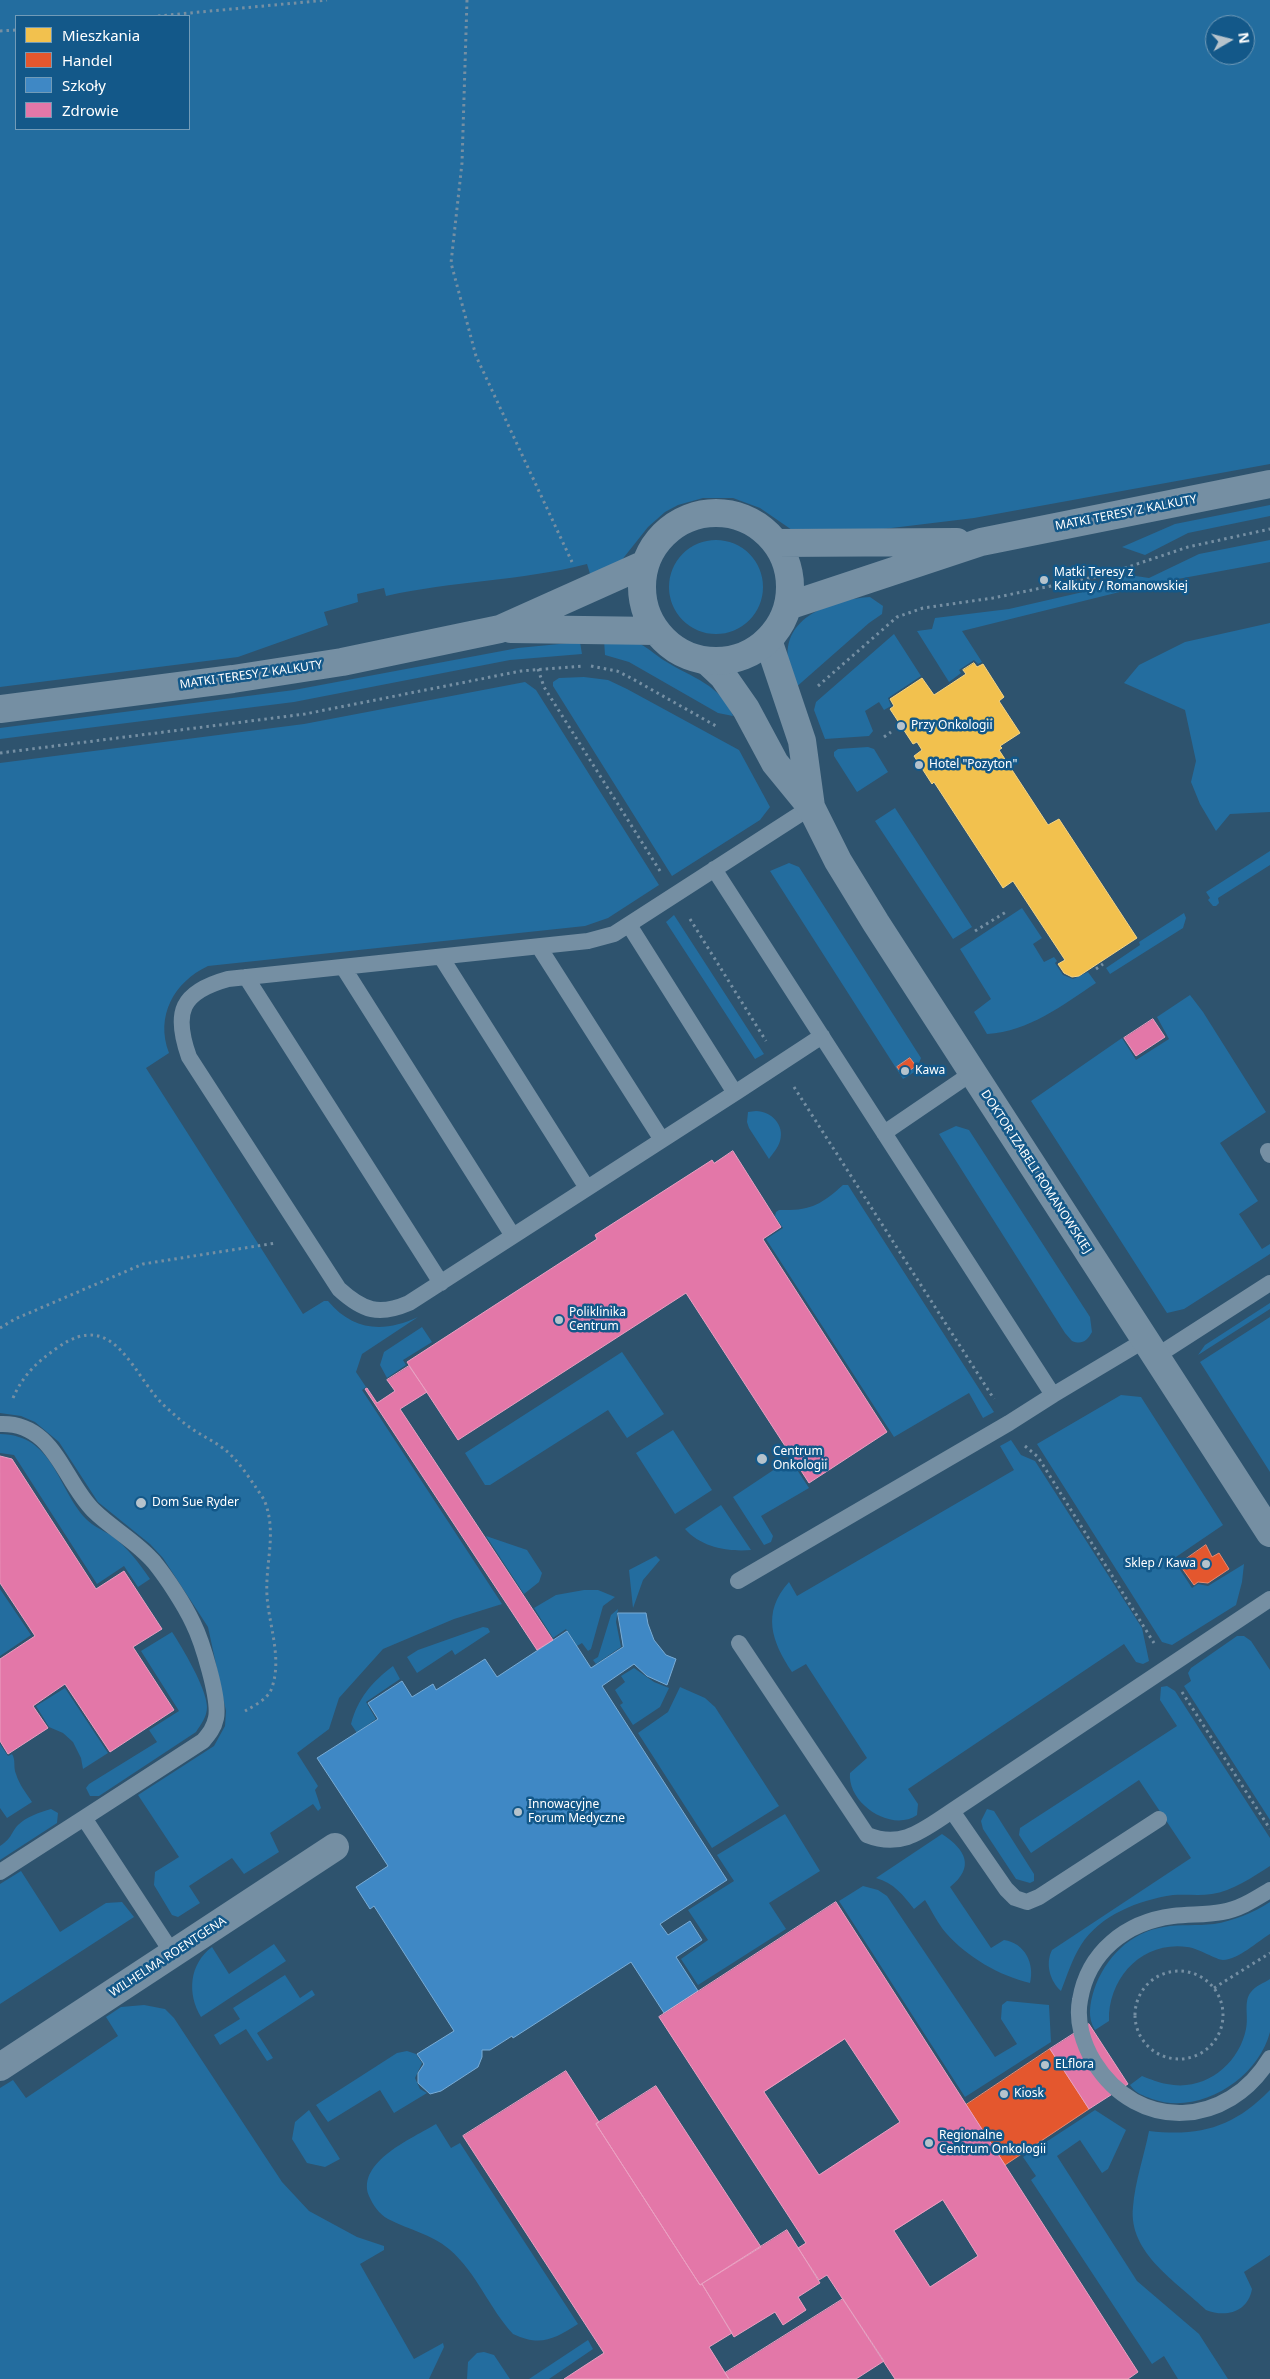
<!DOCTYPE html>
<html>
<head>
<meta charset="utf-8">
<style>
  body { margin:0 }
  #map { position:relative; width:1270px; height:2379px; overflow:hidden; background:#2e536e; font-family:"Noto Sans",sans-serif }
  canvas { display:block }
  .legend { position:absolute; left:15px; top:15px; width:175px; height:115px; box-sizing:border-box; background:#135889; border:1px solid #719bb8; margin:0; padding:6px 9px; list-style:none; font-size:15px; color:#fff }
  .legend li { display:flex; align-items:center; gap:10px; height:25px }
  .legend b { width:25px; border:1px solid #719bb8 }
  .north { position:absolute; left:1205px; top:15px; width:50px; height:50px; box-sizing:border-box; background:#135889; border:1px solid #719bb8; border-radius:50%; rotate:82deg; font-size:14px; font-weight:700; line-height:20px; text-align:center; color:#fff }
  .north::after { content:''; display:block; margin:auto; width:18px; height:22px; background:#b6c3cc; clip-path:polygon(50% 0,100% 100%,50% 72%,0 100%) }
</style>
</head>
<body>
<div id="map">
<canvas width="1270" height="2379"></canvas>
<ul class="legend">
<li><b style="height:14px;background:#f2c14e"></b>Mieszkania</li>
<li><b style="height:14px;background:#e4572e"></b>Handel</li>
<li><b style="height:14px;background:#3f88c5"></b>Szkoły</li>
<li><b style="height:14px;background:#e377a8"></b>Zdrowie</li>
</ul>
<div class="north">N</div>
</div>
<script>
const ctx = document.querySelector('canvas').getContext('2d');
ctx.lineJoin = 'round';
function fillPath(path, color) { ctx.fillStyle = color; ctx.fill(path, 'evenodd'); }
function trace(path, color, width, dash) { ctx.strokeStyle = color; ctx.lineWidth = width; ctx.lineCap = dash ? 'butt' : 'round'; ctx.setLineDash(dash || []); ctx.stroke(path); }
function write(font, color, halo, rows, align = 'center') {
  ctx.font = font + ' "Noto Sans",sans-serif'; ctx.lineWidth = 5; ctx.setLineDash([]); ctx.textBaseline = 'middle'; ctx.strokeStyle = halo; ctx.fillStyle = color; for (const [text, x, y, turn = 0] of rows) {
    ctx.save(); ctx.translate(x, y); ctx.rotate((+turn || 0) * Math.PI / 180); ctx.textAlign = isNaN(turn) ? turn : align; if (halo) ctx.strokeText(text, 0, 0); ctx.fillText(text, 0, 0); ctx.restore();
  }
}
const green = new Path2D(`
  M0 0H1270V464L974 518 834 535 792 530 760 508 733 498H703L678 505 665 512 648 527 621 561 591 577 587 564C521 581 452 581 386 596L384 588 357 594 358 602 324 612 328 625 238 657 0 687ZM16 16H189V129H16ZM1215 25H1245V55H1215Z
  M1270 505V516L1188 533 1145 555 1122 547 1175 524Z
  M669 587a47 47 0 1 1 94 0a47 47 0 1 1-94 0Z
  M1270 540V562L1156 583 962 631 982 662 978 664 974 660 959 670 961 673 949 682 917 631 932 629 935 618 1009 609 1096 589 1129 575 1149 578 1199 554Z
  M870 597 883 606 882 614 869 623 794 689C792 679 788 669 788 658 784 615 836 599 870 597Z
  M1270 623V812L1230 814 1216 831 1200 804 1191 782 1196 761 1185 710 1124 683 1139 665 1185 642Z
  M894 634 921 676 888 698 891 706 884 710 879 702 865 711 873 731 869 736 825 739 814 710 816 702Z
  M604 640C614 641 626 639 635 642 647 646 655 655 665 661 692 678 720 684 733 716L718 713 629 662 605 655Z
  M580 642 582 654 510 660 294 702 0 739V728L294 690 518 648Z
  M584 677 608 680 627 689 739 750 770 807 760 820 672 876 553 686V682L559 678Z
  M525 682 536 690 659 885 608 918 585 926 208 966C174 982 155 1016 169 1053L146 1068 303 1314 324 1301H328C353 1331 384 1333 418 1317L362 1354 356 1372 366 1387 362 1390 502 1604 454 1619 383 1649 339 1698 329 1729 297 1753 318 1786 315 1790 321 1808 318 1811 313 1804 270 1833 279 1852 244 1874 232 1858 189 1886 200 1903 178 1917 172 1915 154 1885 155 1872 179 1857 138 1795 214 1746 225 1726 226 1711 208 1627 163 1558 150 1544 98 1502 59 1442 35 1422 21 1416 0 1413V763L304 724Z
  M868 747 874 749 888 772 857 792 834 756V752L838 749Z
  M895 808 972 927 953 939 875 821Z
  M1270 851V865L1218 898 1219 903 1216 906H1213L1208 900 1210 898 1206 892Z
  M789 863 799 867 921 1058 916 1071 903 1079 770 871Z
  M1022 908 1042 938 1033 944 1044 962 1054 957 1057 961 1055 963 1063 975 1073 979 1088 972 1096 983C1061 1006 1030 1031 987 1034L974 1012 991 999 960 949Z
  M1184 913 1186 918 1183 928 1110 974 1106 968 1140 945 1139 942Z
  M674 915 764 1054 755 1059 666 922Z
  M1190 995 1203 1012 1266 1112 1220 1143 1258 1201 1239 1214 1262 1249 1270 1244V1254L1184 1309 1167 1313 1031 1101 1122 1038 1136 1060 1169 1039 1157 1017Z
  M756 1111C771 1111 785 1125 780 1141 778 1148 773 1153 769 1159L749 1128 747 1122 748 1112Z
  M956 1126 969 1130 1090 1317 1092 1332C1087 1341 1082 1345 1072 1341L1065 1333 939 1134Z
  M843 1185H848L853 1193 994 1412 983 1418 969 1393 894 1437 766 1239 783 1228 775 1216 776 1212 779 1210C810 1211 821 1205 843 1185Z
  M1270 1303V1309L1198 1355 1205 1345Z
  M1270 1317V1472L1200 1362Z
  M422 1327 432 1342 403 1360 406 1365 387 1378 380 1365 384 1352Z
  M622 1352 664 1414 627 1438 608 1410 490 1485H485L465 1453Z
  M1121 1395 1141 1397 1223 1525 1173 1559 1192 1588 1198 1584 1208 1586 1244 1564 1242 1582 1236 1605 1172 1645 1162 1642 1037 1444Z
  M673 1430 712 1490 675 1514 636 1453Z
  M0 1434C54 1435 57 1488 86 1519 93 1526 104 1531 112 1536 128 1548 139 1563 150 1579L138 1587 124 1566 97 1584 14 1455 0 1453Z
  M1011 1440 1021 1455 1035 1461 1142 1628 1149 1661 1143 1664 1136 1662 1124 1644 908 1789 918 1804 917 1815C891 1833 847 1803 850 1773L867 1758 806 1664 792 1672C772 1642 761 1613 789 1582L797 1596 1014 1470 1000 1446Z
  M790 1459 809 1488 761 1516 773 1536 771 1542 764 1545 733 1497Z
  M721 1505 751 1550C727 1552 701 1547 685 1529Z
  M486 1536 527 1550 542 1573 539 1582 524 1594Z
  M656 1556 660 1560 643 1580 633 1608 629 1570Z
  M0 1589 31 1635 0 1656Z
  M584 1590H598L615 1597 603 1606 591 1649 588 1651 582 1643 577 1646 566 1629 553 1638 534 1608 556 1595Z
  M618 1609 616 1622 621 1647 596 1664 593 1660 598 1657 611 1615Z
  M483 1627 488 1628 490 1632 455 1655 452 1650 417 1673 407 1657 418 1650Z
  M172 1632C182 1647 207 1689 207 1707 207 1717 201 1724 196 1732L99 1796H90L86 1788 89 1784 157 1742 149 1730 179 1711 141 1651Z
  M1237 1636H1244L1251 1641 1270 1670V1820L1184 1686 1191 1681 1188 1673 1191 1668Z
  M393 1666 400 1679 366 1702 376 1719 357 1733 351 1724C358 1698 372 1682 393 1666Z
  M634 1668 654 1682 669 1688 660 1707 633 1725 620 1705 623 1703 615 1690 625 1682 621 1676Z
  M1167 1686 1175 1691 1270 1838V1866C1253 1877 1232 1891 1212 1894 1199 1896 1186 1894 1173 1895 1139 1900 1100 1915 1081 1945 1072 1959 1067 1976 1061 1991 1050 1981 1045 1964 1052 1950L1191 1858 1139 1780 1031 1853 1019 1835 1020 1828 1177 1726 1160 1700 1161 1687Z
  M680 1687 705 1698 715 1707 779 1806 712 1848 638 1733 668 1712Z
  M65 1688 108 1753 83 1769 81 1758 73 1742 63 1733 49 1727 36 1706Z
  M0 1744 8 1756 12 1754C16 1760 13 1767 16 1774 19 1784 26 1793 32 1802L7 1818 0 1808Z
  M51 1809 58 1813 57 1823 0 1860V1846C13 1837 10 1834 18 1825 26 1817 40 1812 51 1809Z
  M987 1809 994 1811 1034 1874V1881L1030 1883 1016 1879 983 1829 981 1821Z
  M785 1814 820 1871 769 1903 786 1929 698 1985 681 1959 708 1940 688 1910 734 1881 717 1855Z
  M942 1834C966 1850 975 1867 950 1887L991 1948 1004 1940C1025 1943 1035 1964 1030 1983 1000 1976 967 1957 946 1933 938 1924 932 1911 925 1900L914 1909C903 1895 894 1883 876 1878Z
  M21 1871 60 1932 106 1903 122 1902 134 1917 0 2004V1884Z
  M863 1886 878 1890 887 1896 995 2057 1017 2044 1001 2019 1002 2005 1007 2001 1049 2005 1051 2042 965 2097 839 1901Z
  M1270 1902V1934C1257 1942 1239 1959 1223 1960 1217 1960 1198 1948 1187 1947 1142 1941 1108 1978 1109 2021L1095 2030C1087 2018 1090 2003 1094 1990 1105 1958 1130 1932 1164 1927 1180 1924 1197 1926 1214 1924 1233 1921 1253 1913 1270 1902Z
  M274 1944 286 1961 201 2017C187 1994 189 1964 212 1947L229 1974Z
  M285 1975 300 1998 312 1990 315 1995 257 2033 273 2058 267 2061 246 2029 220 2045 214 2035 240 2019 233 2008Z
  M1270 1979C1270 1994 1270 2019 1270 2032 1258 2079 1199 2116 1152 2099 1144 2096 1135 2093 1130 2085L1142 2076C1150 2079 1159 2083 1167 2084 1205 2092 1239 2064 1246 2029 1249 2017 1243 2001 1251 1992 1255 1986 1264 1983 1270 1979Z
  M144 2005 165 2009 174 2018 282 2182 309 2211 357 2237 384 2246V2250L360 2264 414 2359 443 2343 444 2347 429 2379H0V2088L13 2080 26 2098 118 2036 106 2017 121 2007Z
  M407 2051 416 2054 422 2063 415 2078 420 2089 427 2093 394 2113 380 2090 328 2122 316 2105 397 2053Z
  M1270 2090V2255L1244 2272 1252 2289C1248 2312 1226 2318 1206 2310 1177 2282 1128 2253 1133 2207 1135 2182 1144 2156 1149 2131 1200 2137 1234 2127 1270 2090Z
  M309 2110 340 2159 325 2167 307 2163 292 2139 295 2122Z
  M1095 2110 1126 2130 1108 2169 1102 2173 1080 2140 1057 2156 1137 2281 1199 2334 1228 2379H1178L1164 2356 1152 2364 1031 2180 1036 2176 1023 2157Z
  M436 2124 451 2148 460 2143 578 2324C554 2339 541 2347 513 2334 489 2308 477 2273 449 2249 431 2234 409 2230 388 2219 379 2214 373 2205 369 2196 356 2162 413 2138 436 2124Z
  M588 2340 593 2349 549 2379H529Z
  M484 2352 494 2355 510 2379H467L468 2362 477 2353Z`);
const homes = new Path2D(`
  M974 663 977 667 983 664 1004 697 999 701 1020 733 1000 746 1002 748 999 750 1048 825 1059 819 1137 938 1079 976 1072 977 1064 973 1058 964 1065 960 1013 881 1003 888 934 782 932 784 914 756 922 750 917 742 913 744 890 709 894 706 890 699 922 678 934 695 966 674 963 670Z`);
const shops = new Path2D(`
  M910 1058 916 1066 903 1075 897 1067Z
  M1206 1545 1212 1557 1219 1553 1229 1569 1208 1583 1198 1582 1194 1585 1179 1564Z
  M1050 2049 1089 2109 1005 2165 966 2105Z`);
const schools = new Path2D(`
  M618 1613H646L648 1624 654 1640 666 1655 676 1659 667 1685 647 1676 634 1664 602 1686 727 1880 660 1924 668 1935 690 1921 702 1940 676 1957 698 1991 664 2013 631 1962 513 2038 512 2036 490 2050H482V2057L478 2067 441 2091 430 2094 418 2083V2073L424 2064 417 2054 454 2031 374 1906 370 1909 356 1887 388 1866 317 1758 378 1719 368 1703 402 1681 412 1697 433 1684 436 1690 485 1659 497 1677 567 1631 591 1668 623 1647Z`);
const health = new Path2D(`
  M1153 1019 1165 1037 1136 1056 1124 1038Z
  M733 1151 781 1227 763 1239 764 1241 887 1432 809 1483 686 1293 458 1440 407 1362 597 1239 595 1235 712 1160 714 1163Z
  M409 1366 427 1392 400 1409 553 1640 537 1650 365 1389 367 1388 377 1403 395 1391 387 1380Z
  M0 1456 12 1459 96 1589 124 1571 162 1629 133 1647 174 1710 110 1752 65 1684 33 1706 48 1728 8 1754 0 1741V1659L35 1636 0 1583Z
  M836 1902 1138 2372 1128 2379H895L827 2275 819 2280 798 2248 806 2243 659 2017ZM845 2039 900 2122 819 2175 764 2092ZM943 2200 978 2256 930 2287 894 2231Z
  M1089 2024 1128 2084 1089 2109 1050 2049Z
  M566 2071 599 2122 596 2124 700 2285 702 2284 732 2333 709 2347 729 2379H564L604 2353 463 2136Z
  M656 2086 761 2247 700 2285 596 2124Z
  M787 2230 820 2283 798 2297 806 2310 783 2325 775 2312 734 2337 702 2284Z
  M843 2299 884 2361 856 2379H729L725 2373Z`);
const path = new Path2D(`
  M467 0 462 163 451 263 476 356 572 562
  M158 16 327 0
  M0 31 16 30
  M591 666 617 671 631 678 716 726
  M538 669 544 687 660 871
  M818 686 897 617 923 608 993 598 1104 575 1188 547 1270 529
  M884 737 891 732
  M0 753 305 714 521 671 583 666
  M690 919 766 1041
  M975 931 1006 912
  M1096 969 1103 964
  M794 1087 994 1399
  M0 1328 15 1319 143 1264 276 1243
  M13 1398C23 1375 37 1362 57 1348 117 1305 133 1380 168 1409 176 1416 183 1423 191 1428 202 1436 214 1441 224 1449 236 1458 246 1473 255 1486 258 1491 263 1497 265 1502 277 1534 265 1563 267 1596 269 1626 283 1660 271 1690 267 1699 254 1706 245 1711
  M1025 1446 1038 1457 1154 1643
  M1182 1692 1270 1829
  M1135 2015a44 44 0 1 1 88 0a44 44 0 1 1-88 0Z
  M1214 1988 1270 1953`);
const service = new Path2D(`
  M714 869 1053 1395 1145 1340
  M629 925 735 1093 409 1303C379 1316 363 1311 339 1289L189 1057C173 1012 181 992 228 979L588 941 614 934 811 807
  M539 947 662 1140
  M441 957 587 1188
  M343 967 513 1236
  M246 977 441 1283
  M735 1093 822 1036
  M884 1133 972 1073
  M1268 1151 1270 1155
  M1155 1357 1270 1283
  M0 1424C54 1422 63 1480 93 1510 112 1529 136 1541 154 1562 167 1578 184 1604 193 1623 202 1641 220 1699 216 1718 214 1728 209 1734 203 1741L84 1818 173 1954
  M738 1581 1009 1423 1053 1395
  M739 1643 867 1835C902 1849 923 1830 952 1811L1270 1599
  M952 1811 1006 1889 1015 1898 1027 1902 1039 1897 1159 1819
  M0 1872 84 1818
  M1270 1890C1255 1899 1240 1909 1222 1912 1206 1915 1190 1914 1173 1916 1126 1922 1088 1952 1080 2000 1076 2021 1083 2044 1094 2062 1138 2133 1228 2128 1270 2058`);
const minor = new Path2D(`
  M768 640 802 741 811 807
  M707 661 723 676 746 709 775 763 811 807 838 861 876 923 1270 1533
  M0 2067 335 1847`);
const tertiary = new Path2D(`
  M642 587a74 74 0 1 1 148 0a74 74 0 1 1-148 0Z
  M776 543 957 542
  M788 606 981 542 1270 484
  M511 629 656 631
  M0 709 233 679 342 662 500 629 645 564`);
const markers = [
  [1044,580,5,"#b6c3cc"],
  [901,726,5,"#b6c3cc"],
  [919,765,5,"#b6c3cc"],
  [905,1071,5,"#b6c3cc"],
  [559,1320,5,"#b6c3cc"],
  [762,1459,6,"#b6c3cc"],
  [141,1503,6,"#b6c3cc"],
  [1206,1564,5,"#b6c3cc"],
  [518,1812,5,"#b6c3cc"],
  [1045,2065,5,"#b6c3cc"],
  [1004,2094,5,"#b6c3cc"],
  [929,2143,5,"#b6c3cc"]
];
const streetNames = [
  ["MATKI TERESY Z KALKUTY",1126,513,-11],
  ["MATKI TERESY Z KALKUTY",251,675,-8],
  ["DOKTOR IZABELI ROMANOWSKIEJ",1036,1172,57],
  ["WILHELMA ROENTGENA",168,1957,-33]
];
const poiNames = [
  ["Matki Teresy z",1054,573],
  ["Kalkuty / Romanowskiej",1054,587],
  ["Przy Onkologii",911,726],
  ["Hotel \"Pozyton\"",929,765],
  ["Kawa",915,1071],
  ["Poliklinika",569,1313],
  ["Centrum",569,1327],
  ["Centrum",773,1452],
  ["Onkologii",773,1466],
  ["Dom Sue Ryder",152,1503],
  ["Sklep / Kawa",1196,1564,"right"],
  ["Innowacyjne",528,1805],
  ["Forum Medyczne",528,1819],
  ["ELflora",1055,2065],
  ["Kiosk",1014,2094],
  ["Regionalne",939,2136],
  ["Centrum Onkologii",939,2150]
];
fillPath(green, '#236d9f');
fillPath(homes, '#f2c14e');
trace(homes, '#f6d483', 1);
fillPath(shops, '#e4572e');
trace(shops, '#ec896d', 1);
fillPath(schools, '#3f88c5');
trace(schools, '#79acd6', 1);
fillPath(health, '#e377a8');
trace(health, '#eba0c2', 1);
trace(path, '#758fa3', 3, [2.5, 4]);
trace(service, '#758fa3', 16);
trace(minor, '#758fa3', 28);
trace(tertiary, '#758fa3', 28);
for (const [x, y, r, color] of markers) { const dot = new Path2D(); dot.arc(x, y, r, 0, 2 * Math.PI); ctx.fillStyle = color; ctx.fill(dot); trace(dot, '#135889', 2); }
write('12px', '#fff', '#135889', streetNames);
write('12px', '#fff', '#135889', poiNames, 'left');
</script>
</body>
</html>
